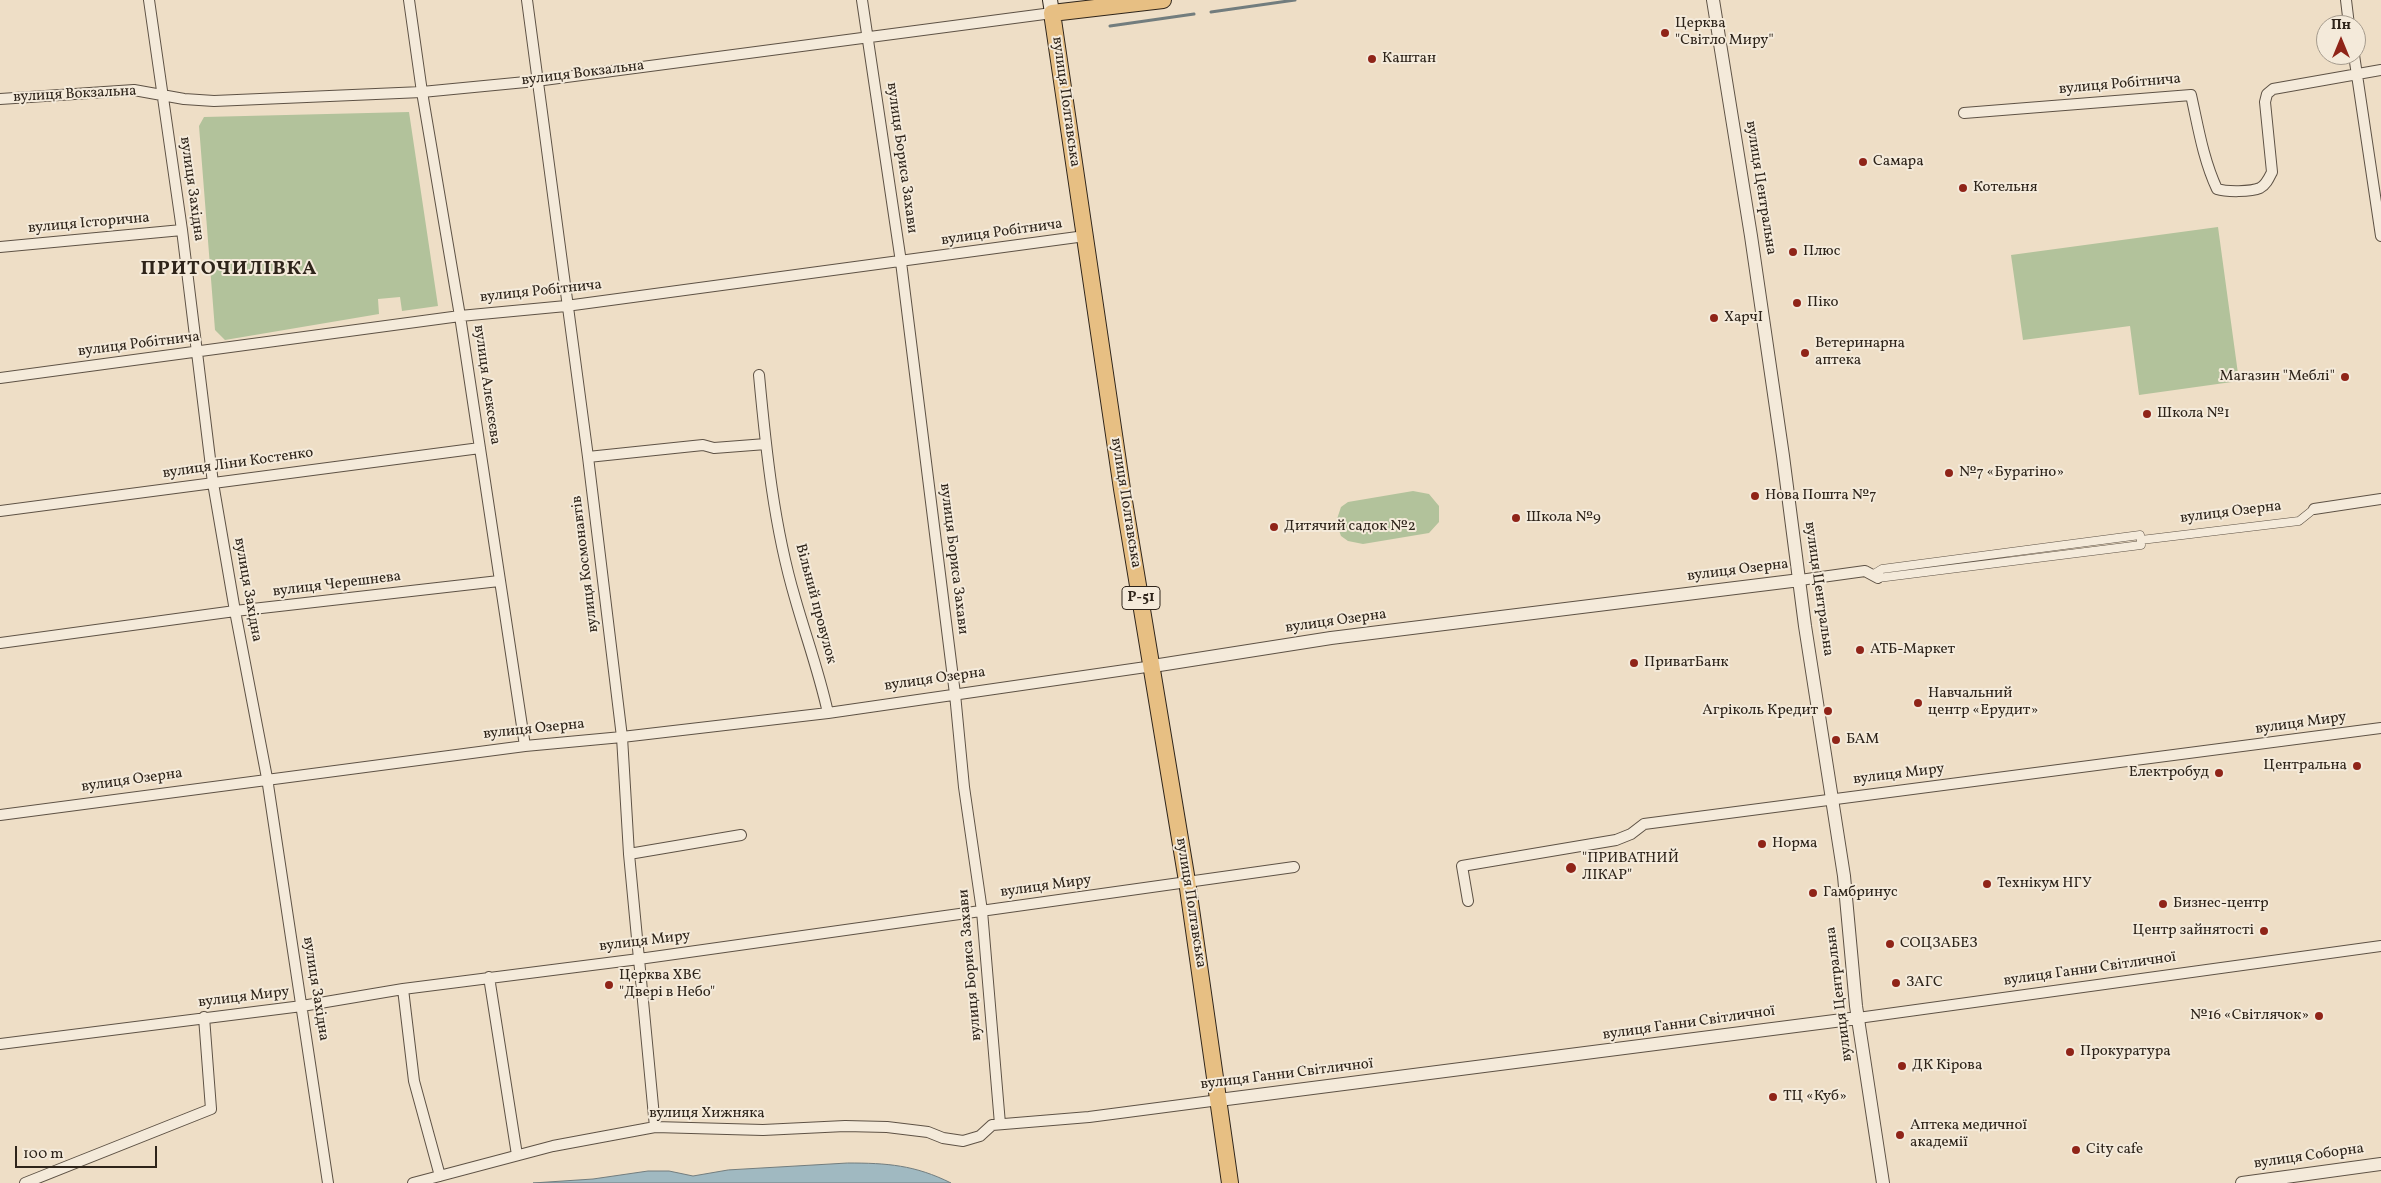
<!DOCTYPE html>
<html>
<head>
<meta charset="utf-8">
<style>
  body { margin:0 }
  #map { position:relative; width:2381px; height:1183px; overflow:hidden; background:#eedec6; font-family:Vollkorn,serif }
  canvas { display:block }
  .north { position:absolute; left:2316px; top:15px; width:50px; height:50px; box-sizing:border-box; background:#f4eada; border:1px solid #a59b8d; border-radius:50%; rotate:0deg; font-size:14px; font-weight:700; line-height:20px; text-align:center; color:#2e241a }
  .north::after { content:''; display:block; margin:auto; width:18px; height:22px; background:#8f2418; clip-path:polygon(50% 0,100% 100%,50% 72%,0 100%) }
  .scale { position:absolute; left:15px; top:1146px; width:142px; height:22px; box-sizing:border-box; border:2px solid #2e241a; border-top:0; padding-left:6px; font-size:15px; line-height:18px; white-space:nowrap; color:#2e241a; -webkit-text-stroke:4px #f4eada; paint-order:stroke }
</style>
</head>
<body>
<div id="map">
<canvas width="2381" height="1183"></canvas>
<div class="north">Пн</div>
<div class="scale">100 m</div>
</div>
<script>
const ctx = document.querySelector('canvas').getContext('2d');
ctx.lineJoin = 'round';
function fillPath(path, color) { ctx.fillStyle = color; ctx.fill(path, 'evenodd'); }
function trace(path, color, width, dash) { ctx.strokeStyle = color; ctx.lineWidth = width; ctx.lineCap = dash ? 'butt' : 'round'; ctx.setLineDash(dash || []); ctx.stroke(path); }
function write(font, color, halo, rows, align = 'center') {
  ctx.font = font + ' Vollkorn,serif'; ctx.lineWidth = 4; ctx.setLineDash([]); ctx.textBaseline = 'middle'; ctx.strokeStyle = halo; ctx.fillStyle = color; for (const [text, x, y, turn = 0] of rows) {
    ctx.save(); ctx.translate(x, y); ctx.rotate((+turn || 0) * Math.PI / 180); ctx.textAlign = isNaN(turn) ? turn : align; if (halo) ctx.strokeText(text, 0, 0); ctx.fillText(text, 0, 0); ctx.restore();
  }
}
const green = new Path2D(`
  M409 112 438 306 402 311 400 297 378 299 379 314 225 340 215 330 199 126 204 117Z
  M2218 227 2239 381 2139 395 2130 326 2023 340 2011 255Z
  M1413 491 1429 494 1439 506V522L1429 533 1363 544 1348 541 1341 536 1336 522 1341 507 1348 502Z`);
const water = new Path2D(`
  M848 1163C887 1163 915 1165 951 1183H533L593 1179 648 1171H669L693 1176 728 1170Z`);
const stream = new Path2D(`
  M1211 12 1295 0
  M1110 26 1194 14`);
const pedestrian = new Path2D(`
  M2141 540 2299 521 2314 509
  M1874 574 1882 569 2140 535 2141 540
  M1878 578 2141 545V540`);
const minor = new Path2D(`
  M149 0 182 230 213 483 235 611 267 778 328 1183
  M409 0 422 92 460 316 525 746
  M527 0 588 457 622 737 629 854 655 1127
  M862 0 901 262 955 694 964 787 982 911 1000 1124
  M2346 0 2349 25
  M2354 55 2381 236
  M0 99 134 90 184 99 214 101 422 92 536 81 1052 13
  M1964 113 2191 95C2198 126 2203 159 2217 189 2226 192 2251 192 2260 188 2266 185 2269 178 2272 172L2265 102 2267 94 2273 89 2381 70
  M0 247 182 230
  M759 375C766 450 774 527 795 598 806 637 819 672 828 713
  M0 378 460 316 566 306 1085 236
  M588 457 703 445 714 448 766 444
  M2314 509 2381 499
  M0 511 480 448
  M1800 580 1865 571 1878 578
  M0 643 235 611 499 581
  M0 815 525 746 622 737 828 713 1153 666
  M629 854 741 835
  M1468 901 1462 866 1616 840 1631 834 1644 824 2381 728
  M489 977 517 1155
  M403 989 414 1081 440 1176
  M1858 1018 2381 946
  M0 1044 302 1006 403 989 639 959 1294 867
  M25 1183 211 1109 204 1017
  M413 1183 553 1146 655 1127 763 1130 845 1126 887 1127 928 1132 943 1138 963 1141 980 1136 992 1125 1089 1117 1219 1100`);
const tertiary = new Path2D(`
  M1713 0 1751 236 1783 456 1805 626 1844 876 1856 1006 1883 1183
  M1153 666 1331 638 1800 580
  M1219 1100 1858 1018
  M2242 1183 2381 1164`);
const secondary = new Path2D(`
  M1050 0 1052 13`);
const primary = new Path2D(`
  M1163 0 1052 13 1122 489 1187 881 1230 1183`);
const markers = [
  [1665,33,5,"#8f2418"],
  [1372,59,5,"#8f2418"],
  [1863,162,5,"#8f2418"],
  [1963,188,5,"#8f2418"],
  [1793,252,5,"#8f2418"],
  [1797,303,5,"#8f2418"],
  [1714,318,5,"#8f2418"],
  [1805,353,5,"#8f2418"],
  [2345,377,5,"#8f2418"],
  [2147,414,5,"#8f2418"],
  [1949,473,5,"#8f2418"],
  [1755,496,5,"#8f2418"],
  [1516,518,5,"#8f2418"],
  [1274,527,5,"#8f2418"],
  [1860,650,5,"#8f2418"],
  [1634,663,5,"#8f2418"],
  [1918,703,5,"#8f2418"],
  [1828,711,5,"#8f2418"],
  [1836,740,5,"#8f2418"],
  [2357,766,5,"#8f2418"],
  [2219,773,5,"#8f2418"],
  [1762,844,5,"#8f2418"],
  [1571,868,6,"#8f2418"],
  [1987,884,5,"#8f2418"],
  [1813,893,5,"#8f2418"],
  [2163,904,5,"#8f2418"],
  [2264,931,5,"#8f2418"],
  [1890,944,5,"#8f2418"],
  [1896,983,5,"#8f2418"],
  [609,985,5,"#8f2418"],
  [2319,1016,5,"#8f2418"],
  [2070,1052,5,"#8f2418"],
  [1902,1066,5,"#8f2418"],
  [1773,1097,5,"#8f2418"],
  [1900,1135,5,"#8f2418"],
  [2076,1150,5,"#8f2418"]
];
const shields = [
  [1141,598,38]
];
const shieldNames = [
  ["Р-51",1141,598]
];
const poiNames = [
  ["Церква",1675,24],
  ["\"Світло Миру\"",1675,41],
  ["Каштан",1382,59],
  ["Самара",1873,162],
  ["Котельня",1973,188],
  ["Плюс",1803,252],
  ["Піко",1807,303],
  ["ХарчI",1724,318],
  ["Ветеринарна",1815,344],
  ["аптека",1815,361],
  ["Магазин \"Меблі\"",2335,377,"right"],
  ["Школа №1",2157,414],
  ["№7 «Буратіно»",1959,473],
  ["Нова Пошта №7",1765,496],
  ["Школа №9",1526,518],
  ["Дитячий садок №2",1284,527],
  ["АТБ-Маркет",1870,650],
  ["ПриватБанк",1644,663],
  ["Навчальний",1928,694],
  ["центр «Ерудит»",1928,711],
  ["Агріколь Кредит",1818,711,"right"],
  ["БАМ",1846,740],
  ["Центральна",2347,766,"right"],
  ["Електробуд",2209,773,"right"],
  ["Норма",1772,844],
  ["\"ПРИВАТНИЙ",1582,859],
  ["ЛІКАР\"",1582,876],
  ["Технікум НГУ",1997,884],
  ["Гамбринус",1823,893],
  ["Бизнес-центр",2173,904],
  ["Центр зайнятості",2254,931,"right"],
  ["СОЦЗАБЕЗ",1900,944],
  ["Церква ХВЄ",619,976],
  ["\"Двері в Небо\"",619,993],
  ["ЗАГС",1906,983],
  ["№16 «Світлячок»",2309,1016,"right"],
  ["Прокуратура",2080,1052],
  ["ДК Кірова",1912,1066],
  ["ТЦ «Куб»",1783,1097],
  ["Аптека медичної",1910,1126],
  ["академії",1910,1143],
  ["City cafe",2086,1150]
];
const streetNames = [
  ["вулиця Вокзальна",583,74,-7],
  ["вулиця Робітнича",2120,85,-5],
  ["вулиця Вокзальна",75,95,-3],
  ["вулиця Полтавська",1065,102,82],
  ["вулиця Бориса Захави",901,158,82],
  ["вулиця Центральна",1760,188,81],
  ["вулиця Західна",191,189,82],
  ["вулиця Історична",89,224,-5],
  ["вулиця Робітнича",1002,233,-8],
  ["вулиця Робітнича",541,292,-6],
  ["вулиця Робітнича",139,345,-7],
  ["вулиця Алєксєєва",486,385,82],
  ["вулиця Ліни Костенко",238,464,-8],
  ["вулиця Полтавська",1125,503,81],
  ["вулиця Озерна",2231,513,-7],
  ["вулиця Бориса Захави",953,559,83],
  ["вулиця Космонавтів",586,564,-97],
  ["вулиця Озерна",1738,571,-7],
  ["вулиця Черешнева",337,585,-7],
  ["вулиця Центральна",1818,589,82],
  ["вулиця Західна",247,590,80],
  ["Вільний провулок",815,604,75],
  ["вулиця Озерна",1336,622,-8],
  ["вулиця Озерна",935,680,-8],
  ["вулиця Миру",2301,724,-8],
  ["вулиця Озерна",534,730,-6],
  ["вулиця Миру",1899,775,-7],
  ["вулиця Озерна",132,781,-8],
  ["вулиця Миру",1046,887,-8],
  ["вулиця Полтавська",1190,903,81],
  ["вулиця Миру",645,942,-7],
  ["вулиця Бориса Захави",971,965,-95],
  ["вулиця Ганни Світличної",2090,970,-8],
  ["вулиця Західна",315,989,81],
  ["вулиця Центральна",1840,994,-97],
  ["вулиця Миру",244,998,-7],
  ["вулиця Ганни Світличної",1689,1024,-8],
  ["вулиця Ганни Світличної",1287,1075,-7],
  ["вулиця Хижняка",707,1114],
  ["вулиця Соборна",2309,1157,-8]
];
const districtNames = [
  ["ПРИТОЧИЛІВКА",229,270]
];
fillPath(green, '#b2c29b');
fillPath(water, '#a0b9c1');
trace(water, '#727d7e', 1);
trace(stream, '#727d7e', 3);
trace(pedestrian, '#5e5245', 9);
trace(minor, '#5e5245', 12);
trace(tertiary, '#5e5245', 14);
trace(secondary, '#2e241a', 16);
trace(primary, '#2e241a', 18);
trace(pedestrian, '#f4eada', 8);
trace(minor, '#f4eada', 10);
trace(tertiary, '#f4eada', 12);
trace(secondary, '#f4eada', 14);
trace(primary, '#e7bf83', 16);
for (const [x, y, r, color] of markers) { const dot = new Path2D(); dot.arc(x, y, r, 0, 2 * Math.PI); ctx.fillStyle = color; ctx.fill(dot); trace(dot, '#f4eada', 2); }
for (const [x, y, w] of shields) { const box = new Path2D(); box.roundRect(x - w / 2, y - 11.5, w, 23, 4); ctx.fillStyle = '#f4eada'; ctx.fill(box); trace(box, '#2e241a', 1); }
write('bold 14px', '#2e241a', null, shieldNames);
write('15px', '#2e241a', '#f4eada', poiNames, 'left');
write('15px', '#2e241a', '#f4eada', streetNames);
ctx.letterSpacing = '1px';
write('bold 20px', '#2e241a', '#f4eada', districtNames);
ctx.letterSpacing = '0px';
</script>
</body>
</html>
